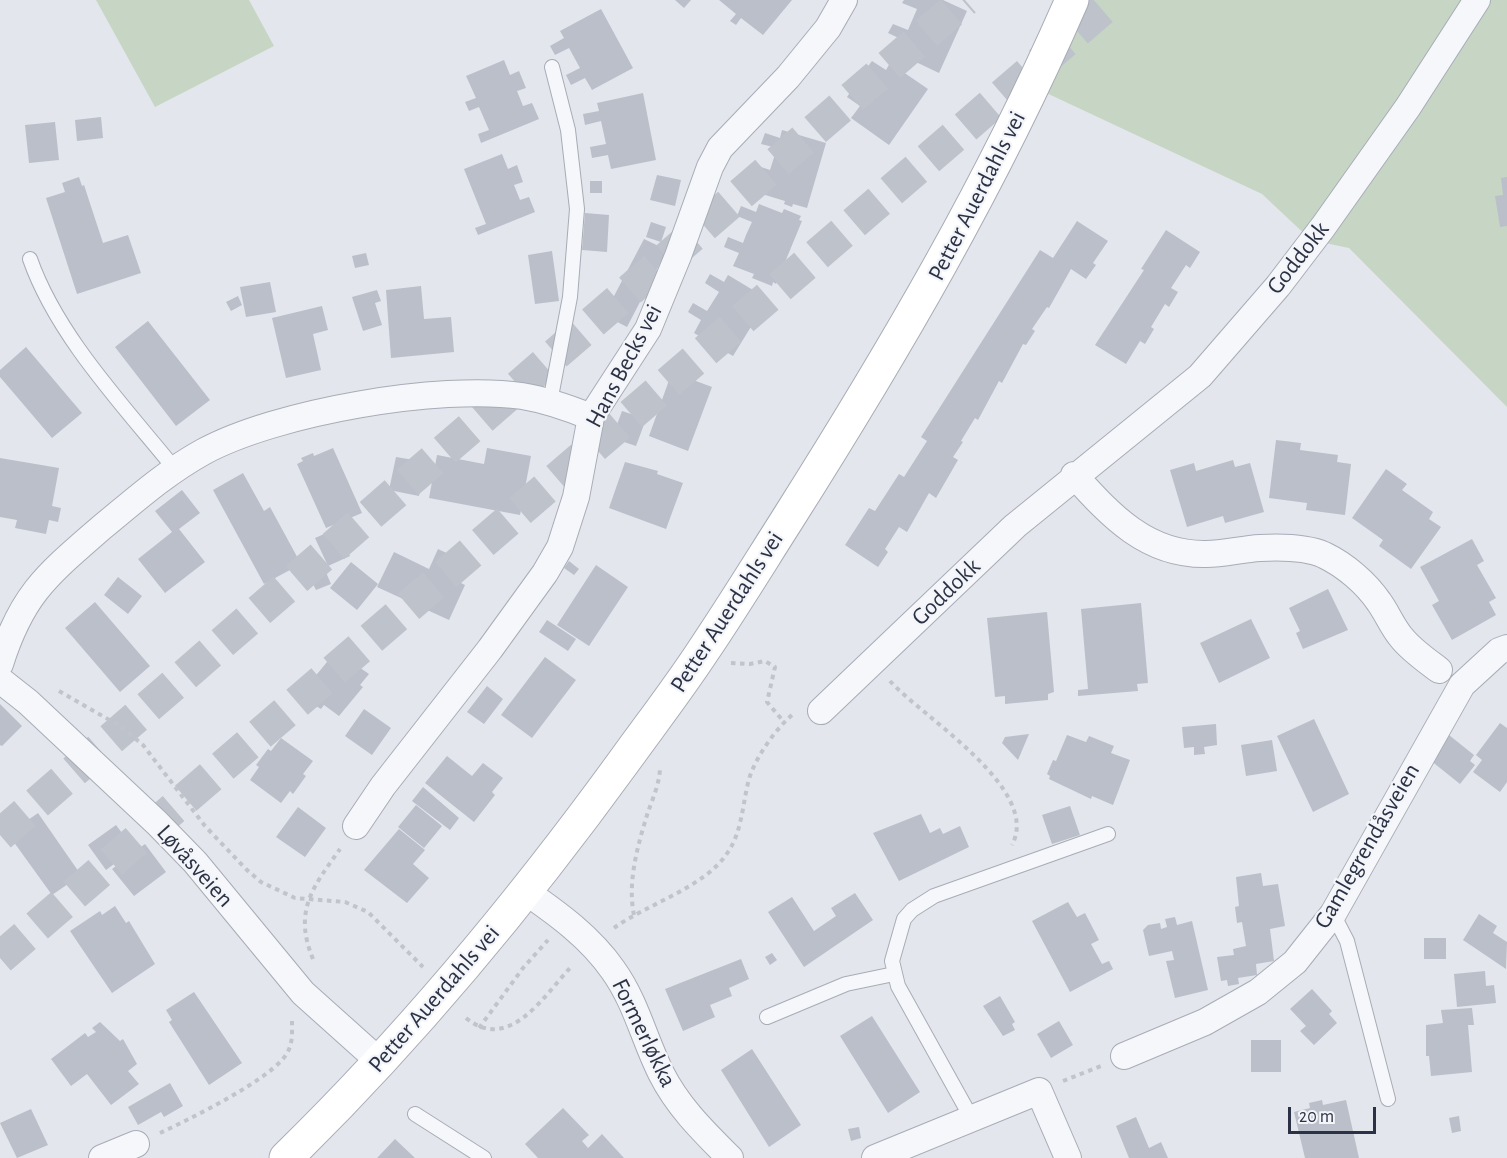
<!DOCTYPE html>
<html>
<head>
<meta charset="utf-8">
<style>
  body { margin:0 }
  #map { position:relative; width:1507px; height:1158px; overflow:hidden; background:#e3e6ec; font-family:"Alegreya Sans",sans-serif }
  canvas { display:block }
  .scale { position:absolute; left:1288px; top:1107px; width:88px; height:27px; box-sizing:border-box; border:3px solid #2b3245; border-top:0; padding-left:8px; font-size:18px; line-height:21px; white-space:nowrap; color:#2b3245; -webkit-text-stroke:4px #f3f5f9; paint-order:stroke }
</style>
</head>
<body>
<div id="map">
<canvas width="1507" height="1158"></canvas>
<div class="scale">20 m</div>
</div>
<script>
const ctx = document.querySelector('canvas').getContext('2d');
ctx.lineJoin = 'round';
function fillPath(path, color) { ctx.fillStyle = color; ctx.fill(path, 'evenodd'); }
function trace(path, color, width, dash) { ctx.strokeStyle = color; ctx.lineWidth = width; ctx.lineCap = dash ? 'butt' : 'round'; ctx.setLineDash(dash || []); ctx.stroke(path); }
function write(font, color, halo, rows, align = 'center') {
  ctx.font = font + ' "Alegreya Sans",sans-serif'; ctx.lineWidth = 4.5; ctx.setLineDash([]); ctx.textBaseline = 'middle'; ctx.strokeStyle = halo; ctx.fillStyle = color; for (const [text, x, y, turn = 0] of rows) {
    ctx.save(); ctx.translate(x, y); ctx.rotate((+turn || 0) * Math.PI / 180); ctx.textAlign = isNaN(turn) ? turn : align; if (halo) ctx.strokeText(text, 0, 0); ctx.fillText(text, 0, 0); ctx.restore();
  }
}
const green = new Path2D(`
  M96 0H249L274 46 155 107Z
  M1068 0H1507V407L1349 248 1311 240 1262 194 1025 83Z`);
const building = new Path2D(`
  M675 0H691L684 8Z
  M719 0H792L763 35 741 18 736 25 730 21 736 14Z
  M904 0H943L967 11 939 73 897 53 903 40 888 33 893 24 908 30 917 9 902 3Z
  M601 9 633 68 592 90 585 78 571 85 566 75 580 68 569 48 555 55 550 46 564 38 560 31Z
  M504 60 510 75 519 71 526 88 517 91 523 106 532 103 539 119 481 143 478 134 489 130 479 107 469 111 465 102 476 98 466 76Z
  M872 61 886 70 890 63 928 89 889 145 851 118 860 106 847 97 853 88 866 97 873 88 879 79 866 69Z
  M643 93 656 160 611 169 608 155 592 158 590 147 606 144 601 121 585 125 583 114 599 111 597 103Z
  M101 117 103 138 77 141 75 120Z
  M55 122 59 160 29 163 25 125Z
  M782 130 826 143 807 208 793 204 792 207 784 204 785 201 762 194 767 180 752 176 755 165 770 170 777 148 761 144 765 133 780 138Z
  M502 154 508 169 517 165 523 182 514 185 520 200 529 197 535 212 478 235 475 228 486 224 464 169Z
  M657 175 681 180 675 206 650 200Z
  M79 177 82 186 84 185 103 243 128 235 141 273 77 294 46 198 65 192 62 183Z
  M1507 177V226L1500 227 1495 196 1503 195 1501 178Z
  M590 181H602V193H590Z
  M759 204 782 213 784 209 801 216 799 220 802 221 776 284 773 282 772 286 752 278 754 274 733 266 739 253 724 247 728 237 743 243 746 235 752 222 737 216 741 206 756 212Z
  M585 213 609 215 607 252 582 250Z
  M1077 221 1108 241 1093 263 1096 265 1086 279 1071 269 1049 308 1047 307 1032 329 1035 331 1026 345 1023 344 1002 383 999 381 978 420 975 418 961 441 963 442 953 457 958 460 936 498 929 493 907 532 899 527 885 549 888 552 878 567 845 545 869 508 875 511 899 474 904 477 927 441 921 437 1040 250 1053 258Z
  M651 222 666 227 661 242 646 237Z
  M1166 230 1200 252 1190 268 1186 265 1171 288 1178 292 1169 307 1165 304 1151 327 1154 329 1145 344 1140 341 1126 364 1095 345 1144 270 1141 269Z
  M644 239 667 250 627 327 604 315Z
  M552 251 559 301 535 304 528 255Z
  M366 253 369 265 355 268 352 256Z
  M710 274 724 282 728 275 768 299 733 356 694 333 701 320 688 312 693 303 707 311 719 292 705 283Z
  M270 282 276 312 246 317 240 287Z
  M421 286 424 319 451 317 454 352 391 358 386 290Z
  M377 290 381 301 375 303 382 325 363 331 352 297Z
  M238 296 242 305 231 311 226 302Z
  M322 306 328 330 313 334 321 370 286 378 272 318Z
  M148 321 210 400 176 426 115 347Z
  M26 347 82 413 52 438 0 377V370Z
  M672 372 712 387 688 451 649 436Z
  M622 411 646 419 636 446 612 438Z
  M1276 440 1301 443 1300 450 1338 455 1337 462 1351 464 1345 515 1306 510 1307 503 1269 498Z
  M333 448 362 513 326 528 297 464 303 461 301 458 313 453 314 456Z
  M487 448 531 456 520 515 429 498 437 455 484 464Z
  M396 457 426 462 419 496 389 490Z
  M0 458 59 468 52 506 61 508 58 522 49 520 46 534 15 528 17 520 0 517Z
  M1233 460 1235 467 1250 463 1264 512 1225 523 1223 516 1187 527 1170 470 1194 463 1196 471Z
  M625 462 658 471 657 474 683 483 666 529 609 508Z
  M1386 469 1407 484 1402 490 1433 512 1429 519 1441 527 1411 569 1379 546 1383 540 1352 518Z
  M243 473 264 511 270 507 301 564 264 584 213 490Z
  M182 490 200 513 179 529 205 562 165 593 138 559 172 532 155 511Z
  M338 528 350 556 328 566 315 538Z
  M1472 539 1484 561 1477 565 1496 598 1489 602 1496 615 1452 640 1432 605 1439 601 1420 567Z
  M438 549 468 563 459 582 465 585 449 620 377 587 394 552 429 569Z
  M569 561 579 569 574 575 564 568Z
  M351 562 378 584 357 610 330 588Z
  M322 563 331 584 316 590 306 570Z
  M596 565 628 587 589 646 557 625Z
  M118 577 142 596 128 614 104 595Z
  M1328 589 1348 630 1303 649 1296 633 1300 631 1289 608Z
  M95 602 150 666 120 692 65 628Z
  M1141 603 1148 683 1137 684 1138 691 1078 696V690L1088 689 1081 609Z
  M1047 612 1054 692 1048 694V700L1005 704V696L995 697 987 618Z
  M1251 619 1270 658 1219 683 1200 643Z
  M547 620 576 639 568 651 539 632Z
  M336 651 369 674 360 685 363 687 339 716 324 705 321 709 309 702 312 697 307 693 315 681 313 679Z
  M545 657 576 680 532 738 501 715Z
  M487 686 503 699 484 724 467 712Z
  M0 704 22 726 2 746 0 745Z
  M364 709 391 728 372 755 345 736Z
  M1314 719 1349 794 1313 812 1277 736Z
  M1500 723 1507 728V782L1500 792 1473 772 1482 760 1476 755Z
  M1216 724 1217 745 1204 747 1205 754 1194 755V747L1184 748 1182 727Z
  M1029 734 1018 760 1002 743 1005 737Z
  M1067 735 1086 742 1089 736 1114 746 1111 753 1130 760 1113 805 1092 796 1091 799 1049 779 1050 776 1047 774 1053 760 1056 761Z
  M1449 735 1474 755 1470 761 1475 765 1460 784 1430 760Z
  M281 738 313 761 303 774 306 776 293 794 290 791 281 803 250 780 259 767 256 765 268 749 271 751Z
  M1272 740 1277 771 1246 776 1241 745Z
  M447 756 472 776 483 763 503 778 492 792 495 795 474 822 425 783Z
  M423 787 459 818 450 830 412 801Z
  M416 805 442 826 424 848 398 827Z
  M1070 806 1080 835 1052 844 1042 815Z
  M298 807 326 828 305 857 276 837Z
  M38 813 81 875 52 895 8 834Z
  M921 814 930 833 940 828 943 834 960 826 969 847 899 881 873 833Z
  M116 825 134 849 106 870 88 845Z
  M399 829 425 850 413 864 429 878 407 903 364 870Z
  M145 844 166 872 134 896 112 869Z
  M1261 873 1263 886 1278 884 1285 926 1270 929 1274 961 1256 964 1257 975 1238 978 1239 984 1228 986 1227 980 1221 981 1217 957 1234 955 1233 949 1246 946 1242 922 1237 923 1235 907 1239 906 1236 877Z
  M855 893 873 920 804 967 768 912 792 897 814 931 836 916 831 908Z
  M1068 902 1077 917 1085 913 1099 940 1091 944 1102 964 1109 961 1113 969 1070 992 1032 921Z
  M115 906 126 923 129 921 155 964 112 993 70 931 100 911 102 915Z
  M1479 914 1497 926 1493 933 1507 942 1506 969 1463 940Z
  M1175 917 1177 925 1192 921 1208 990 1175 998 1166 961 1174 960 1172 951 1149 956 1143 930 1148 925 1160 923 1161 929 1167 927 1165 919Z
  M1424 938H1446V959H1424Z
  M772 953 777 960 770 965 765 957Z
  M741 959 749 979 729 988 732 996 710 1005 715 1017 683 1031 665 989Z
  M1485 971 1486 986 1494 985 1496 1003 1457 1007 1454 974Z
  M1312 989 1332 1011 1329 1014 1337 1023 1314 1045 1300 1031 1306 1026 1290 1009Z
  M194 992 242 1063 209 1085 169 1022 172 1020 166 1010Z
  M1000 996 1015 1022 1012 1024 1015 1030 1003 1036 983 1006Z
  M1472 1008 1474 1025H1468L1472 1072 1431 1076 1429 1056H1426V1025L1443 1023 1441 1010Z
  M872 1016 920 1092 888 1113 840 1036Z
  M1059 1021 1073 1045 1051 1058 1037 1034Z
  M100 1022 120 1041 123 1039 137 1064 128 1071 139 1084 111 1105 87 1074 71 1086 51 1059 85 1033 88 1037 96 1032 92 1028Z
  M1251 1040H1281V1072H1251Z
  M752 1049 801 1125 769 1147 721 1070Z
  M170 1083 183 1106 164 1117 161 1112 138 1125 128 1107Z
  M1322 1100 1323 1105 1346 1100 1359 1158H1305L1294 1112 1310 1108 1309 1103Z
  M563 1108 589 1135 582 1141 588 1148 602 1134 624 1158H538L525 1144Z
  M31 1109 48 1145 17 1158 0 1123Z
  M1459 1116 1461 1131 1452 1133 1449 1118Z
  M1136 1117 1149 1148 1161 1142 1168 1158H1129L1116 1126Z
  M859 1127 861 1138 851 1141 848 1129Z
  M395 1139 415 1158H377Z`);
const highwayTunnel = new Path2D(`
  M0 835 965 0
  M0 958 1113 0`);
const path = new Path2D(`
  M731 663 750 664 765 661 775 667 767 702 784 722
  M890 681C922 717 1042 789 1012 845
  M59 691 120 726 143 745 205 826 247 870 261 882 295 898 345 902 368 912 423 967
  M634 915C627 882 638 844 648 812 653 798 660 782 660 767
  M614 928C647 904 706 887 728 852 744 828 742 799 751 773 760 751 776 729 794 713
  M313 959C293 911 313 887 340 849
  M466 1018C509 1053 543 997 570 968
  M479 1028 523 968 548 940
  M1063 1081 1101 1066
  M160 1133C188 1120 274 1078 287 1053 293 1044 292 1032 292 1021`);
const lane = new Path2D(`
  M30 259C57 336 123 405 174 468
  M550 402 570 297 577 209 568 130 552 67
  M1333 914 1347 941 1388 1099
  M767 1017 846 984 894 974
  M415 1114 484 1158
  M972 1119 898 986 892 961 904 919 912 910 934 896 1108 834`);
const street = new Path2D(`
  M1074 475C1111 516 1147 555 1206 554 1224 554 1242 549 1260 548 1279 547 1306 547 1324 555 1345 565 1366 583 1379 602 1387 613 1392 626 1401 637 1411 650 1426 660 1439 670
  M0 664C22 594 47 575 101 528 134 501 165 473 203 452 276 412 440 384 522 396 546 400 569 408 591 417
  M0 680 28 702 157 823 195 862 303 993 380 1062
  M821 711 1015 526 1200 376 1278 286 1323 227 1408 107 1477 0
  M356 826 383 786 490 649 545 573 560 547 576 497 591 417 648 329 678 256 710 167 720 148 788 77 828 28 844 0
  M525 891C558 914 590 937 613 970 636 1002 644 1039 661 1073 678 1107 704 1132 730 1158
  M1124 1056 1205 1022 1258 992 1295 962 1333 914 1462 685 1499 651 1507 648
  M102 1158 136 1144
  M875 1158 1039 1091 1068 1158`);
const secondary = new Path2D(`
  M286 1158C411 1036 522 902 625 760 651 724 678 689 703 651 732 608 759 564 787 520 894 351 992 184 1072 0`);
const streetNames = [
  ["Petter Auerdahls vei",977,196,-63],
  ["Goddokk",1298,258,-52],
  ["Hans Becks vei",624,366,-62],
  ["Goddokk",946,592,-44],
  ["Petter Auerdahls vei",727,612,-57],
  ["Gamlegrendåsveien",1367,846,-60],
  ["Løvåsveien",195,866,48],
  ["Petter Auerdahls vei",434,999,-49],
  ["Formerløkka",644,1033,64]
];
fillPath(green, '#c7d6c4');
fillPath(building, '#babfca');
trace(highwayTunnel, '#bec2cb', 33, [33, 16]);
trace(lane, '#a8acb7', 16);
trace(street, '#a8acb7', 28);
trace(secondary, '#a8acb7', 35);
trace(path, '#c1c4cb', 4, [4.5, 4.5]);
trace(lane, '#f6f7fa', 14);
trace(street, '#f6f7fa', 26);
trace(secondary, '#fff', 33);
write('24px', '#2b3245', '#f3f5f9', streetNames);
</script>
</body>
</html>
